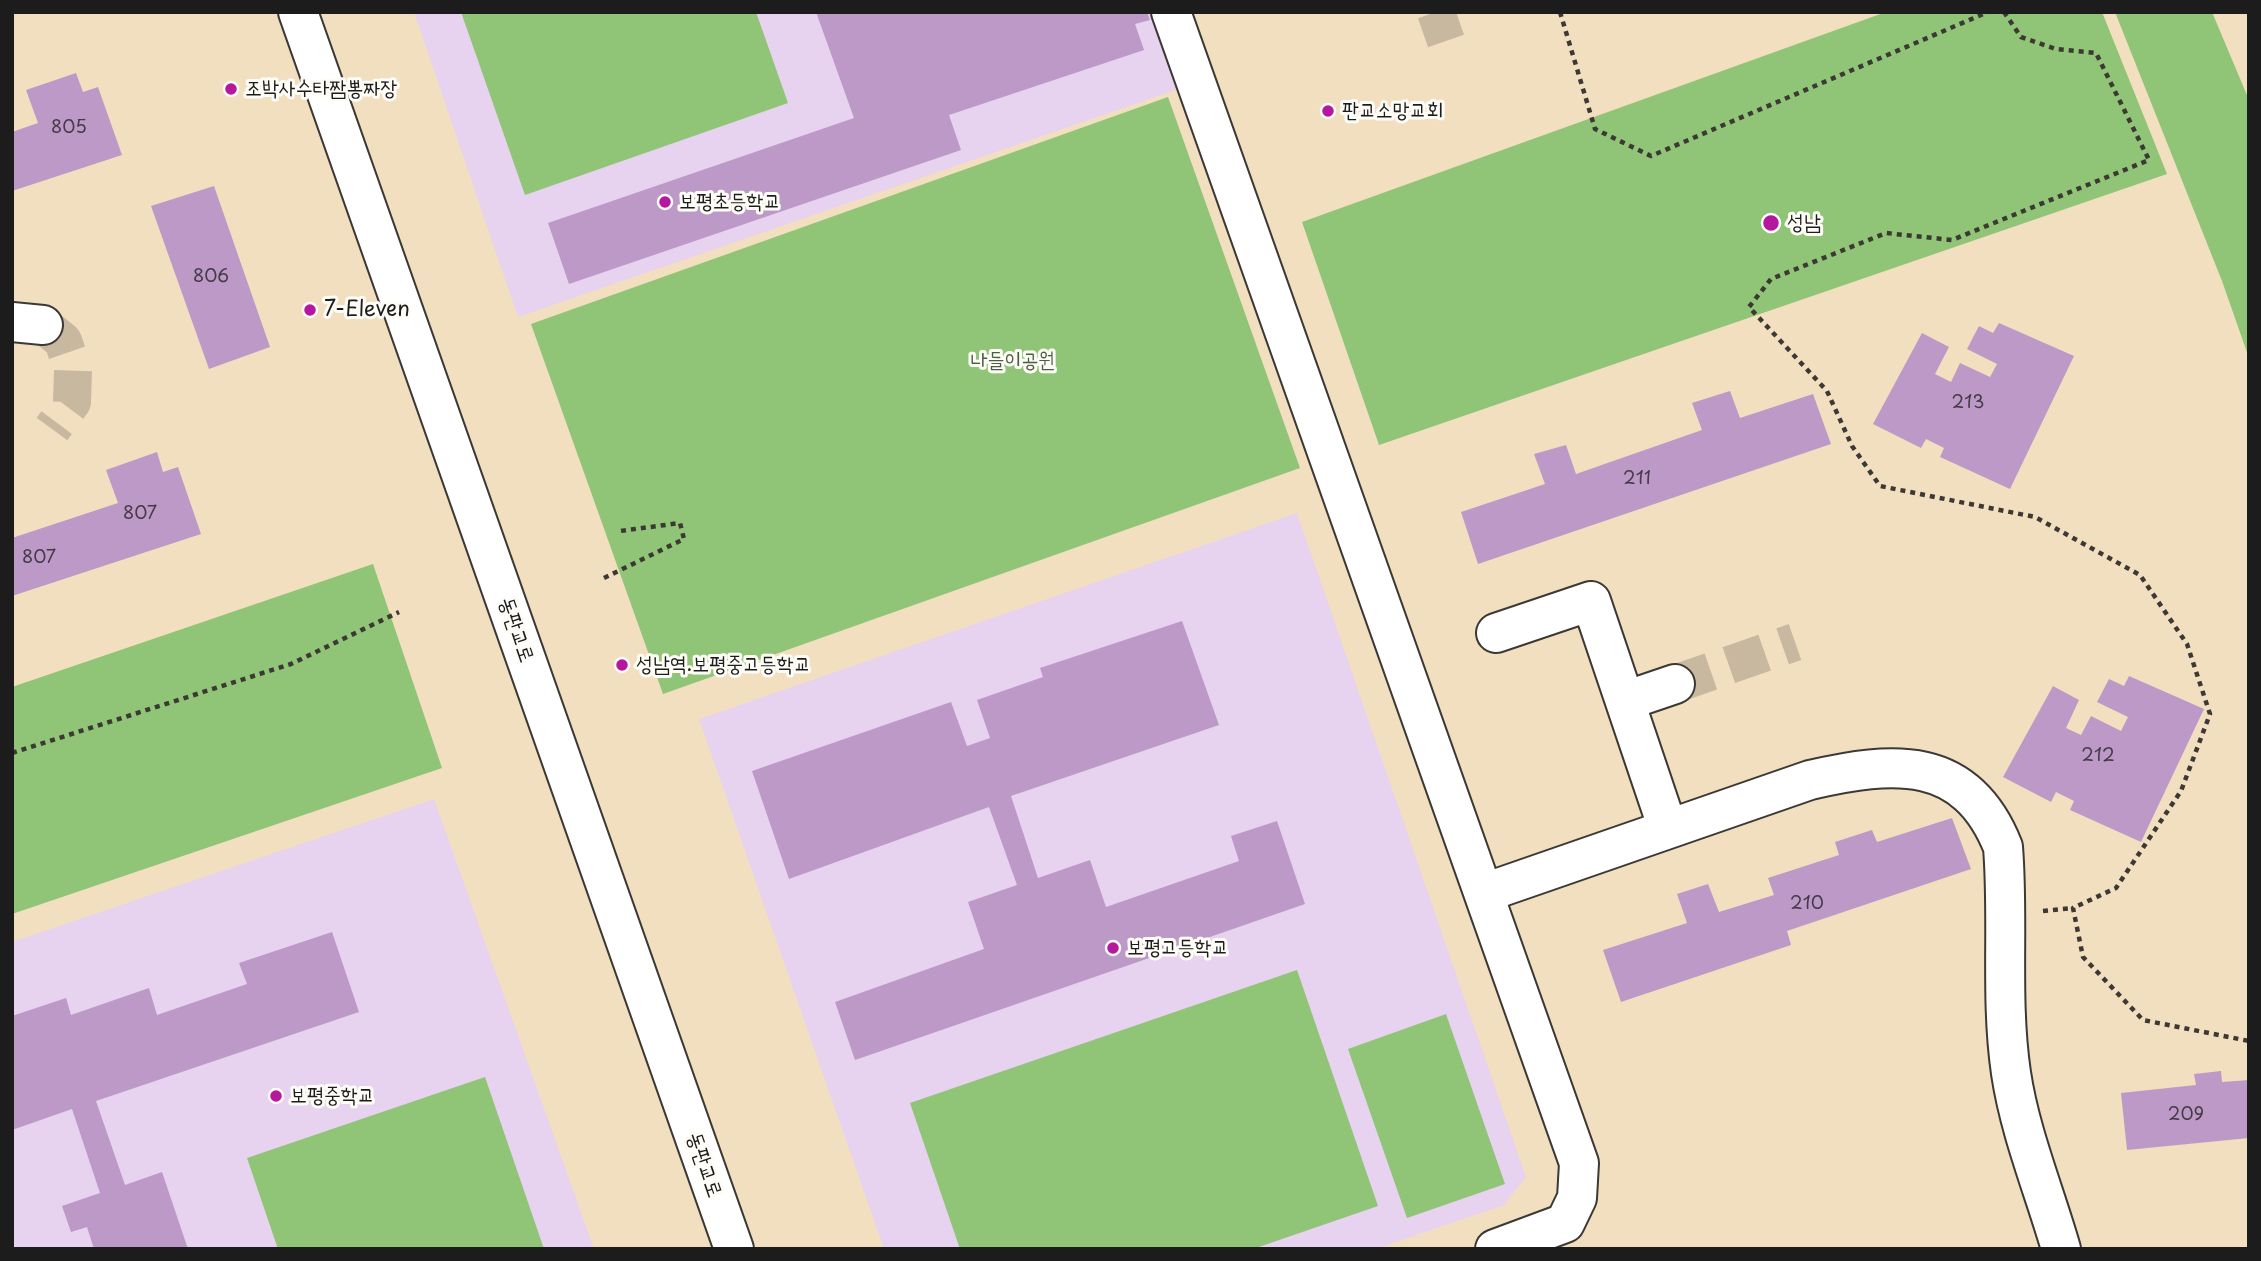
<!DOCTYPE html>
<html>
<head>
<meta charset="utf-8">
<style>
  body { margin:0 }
  #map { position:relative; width:2261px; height:1261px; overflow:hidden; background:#f2dfc0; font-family:"Playpen Sans",sans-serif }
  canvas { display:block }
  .frame { position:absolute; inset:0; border:14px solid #1c1c1c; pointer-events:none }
</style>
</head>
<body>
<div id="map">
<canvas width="2261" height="1261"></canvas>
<div class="frame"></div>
</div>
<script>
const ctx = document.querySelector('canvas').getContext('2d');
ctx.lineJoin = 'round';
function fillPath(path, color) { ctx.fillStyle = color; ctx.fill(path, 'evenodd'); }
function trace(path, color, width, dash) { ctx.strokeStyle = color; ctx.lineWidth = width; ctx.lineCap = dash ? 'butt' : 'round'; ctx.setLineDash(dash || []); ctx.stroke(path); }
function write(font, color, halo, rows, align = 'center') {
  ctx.font = font + ' "Playpen Sans","Poor Story",sans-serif'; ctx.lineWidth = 6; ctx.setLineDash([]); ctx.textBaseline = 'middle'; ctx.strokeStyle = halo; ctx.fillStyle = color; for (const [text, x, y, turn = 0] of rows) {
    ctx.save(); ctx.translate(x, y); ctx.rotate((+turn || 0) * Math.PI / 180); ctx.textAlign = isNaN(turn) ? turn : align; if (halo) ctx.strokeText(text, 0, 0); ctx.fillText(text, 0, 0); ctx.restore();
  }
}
const built = new Path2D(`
  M414 12H1157L1184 87 518 317Z
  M1297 513 1526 1177 1504 1205 1376 1249H884L699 719Z
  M434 799 594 1249H12V942Z`);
const green = new Path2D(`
  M461 12H756L788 103 525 195Z
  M1886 12H2102L2167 174 1379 445 1302 222Z
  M2115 12H2212L2249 100V358L2222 281Z
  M1168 97 1300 468 663 694 531 324Z
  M373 564 442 768 12 914V687Z
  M1297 970 1378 1206 1253 1249H960L910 1103Z
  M1446 1014 1505 1184 1407 1218 1348 1049Z
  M485 1077 544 1249H278L247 1158Z`);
const building = new Path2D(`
  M816 12H1147L1150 20 1135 24 1144 50 949 115 961 150 569 284 548 223 854 118Z
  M76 73 83 92 98 87 122 155 12 191V132L38 123 26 90Z
  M214 186 270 347 209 369 151 206Z
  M1999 323 2074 356 2010 489 1940 457 1944 448 1926 439 1921 448 1873 424 1922 333 1949 347 1935 374 1951 382 1960 363 1990 377 1997 364 1967 349 1979 326 1993 333Z
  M1730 391 1740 418 1813 394 1831 444 1478 564 1461 512 1545 484 1534 454 1566 445 1576 474 1702 430 1692 403Z
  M157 452 163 472 178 467 201 534 12 596V538L118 503 106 470Z
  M1182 621 1219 725 1011 796 1038 878 1090 860 1106 907 1239 861 1231 836 1277 821 1305 904 855 1060 835 1002 984 949 968 902 1017 885 989 807 789 879 752 771 951 702 967 746 990 738 977 700 1043 677 1040 668Z
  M2129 676 2204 709 2141 842 2070 810 2074 801 2056 792 2051 802 2003 777 2053 686 2079 700 2066 728 2081 735 2091 716 2121 731 2128 717 2097 702 2109 679 2124 686Z
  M1952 818 1971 869 1787 931 1791 945 1621 1002 1603 950 1687 923 1677 894 1708 884 1719 912 1774 895 1768 878 1839 855 1835 842 1872 830 1877 842Z
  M332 932 359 1012 96 1101 125 1185 162 1172 188 1249H94L87 1227 71 1232 62 1206 100 1193 72 1109 12 1130V1016L66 998 71 1015 149 988 157 1015 247 984 239 963Z
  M2221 1071 2222 1082 2249 1080V1138L2127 1150 2121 1093 2196 1085 2194 1074Z`);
const minorTunnel = new Path2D(`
  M1436 12 1446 41
  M43 325 63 341 73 370 72 402 52 429
  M1675 684 1795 642`);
const path = new Path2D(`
  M1560 12 1595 129 1651 156 1988 12
  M2004 12 2021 37 2056 49 2096 53 2149 160 1952 240 1886 233 1771 279 1749 307 1827 391 1852 446 1880 486 2035 517 2140 575 2187 644 2210 714 2181 791 2116 888 2073 908 2083 957 2143 1020 2249 1041
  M604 578 684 539 680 523 620 531
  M12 753 291 664 399 612
  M2043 911 2073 908`);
const minor = new Path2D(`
  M1171 12 1579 1163 1577 1198 1565 1223 1495 1249
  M12 322 43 325
  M1496 633 1591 601 1668 829
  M1625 701 1675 684
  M1484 893 1810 780C1893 761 1966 754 2003 847 2009 922 2000 998 2011 1073 2020 1133 2044 1190 2061 1249`);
const major = new Path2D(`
  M298 12 734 1249`);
const markers = [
  [231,89,7,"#b5179e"],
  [1328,111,7,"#b5179e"],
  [665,202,7,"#b5179e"],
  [1771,223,9,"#b5179e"],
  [310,310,7,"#b5179e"],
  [622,665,7,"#b5179e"],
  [1113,948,7,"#b5179e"],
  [276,1096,7,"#b5179e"]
];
const numberNames = [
  ["805",69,128],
  ["806",211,277],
  ["213",1968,403],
  ["211",1637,479],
  ["807",140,514],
  ["807",39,558],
  ["212",2098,756],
  ["210",1807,904],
  ["209",2186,1115]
];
const poiNames = [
  ["조박사수타짬뽕짜장",245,89],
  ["판교소망교회",1342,111],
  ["보평초등학교",679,202],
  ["성남",1787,223],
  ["7-Eleven",324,310],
  ["성남역.보평중고등학교",636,665],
  ["보평고등학교",1127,948],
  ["보평중학교",290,1096]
];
const parkNames = [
  ["나들이공원",1013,361]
];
const streetNames = [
  ["동판교로",516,630,71],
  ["동판교로",704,1165,71]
];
fillPath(built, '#e7d2ef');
fillPath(green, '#90c476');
fillPath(building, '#bd99c7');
trace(minorTunnel, '#c7b89f', 38, [38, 19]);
trace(minor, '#3c3935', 42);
trace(major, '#3c3935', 42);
trace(path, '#3c3935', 4.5, [5, 5]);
trace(minor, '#fff', 38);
trace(major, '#fff', 38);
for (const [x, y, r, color] of markers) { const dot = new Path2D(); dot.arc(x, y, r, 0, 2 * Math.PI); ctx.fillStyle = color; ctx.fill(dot); trace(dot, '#fdfcf7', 2.5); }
write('18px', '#443b47', null, numberNames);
write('21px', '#1c1c1c', '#fdfcf7', poiNames, 'left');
write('21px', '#4a5f40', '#fdfcf7', parkNames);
write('21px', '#1c1c1c', '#fdfcf7', streetNames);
</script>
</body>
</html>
